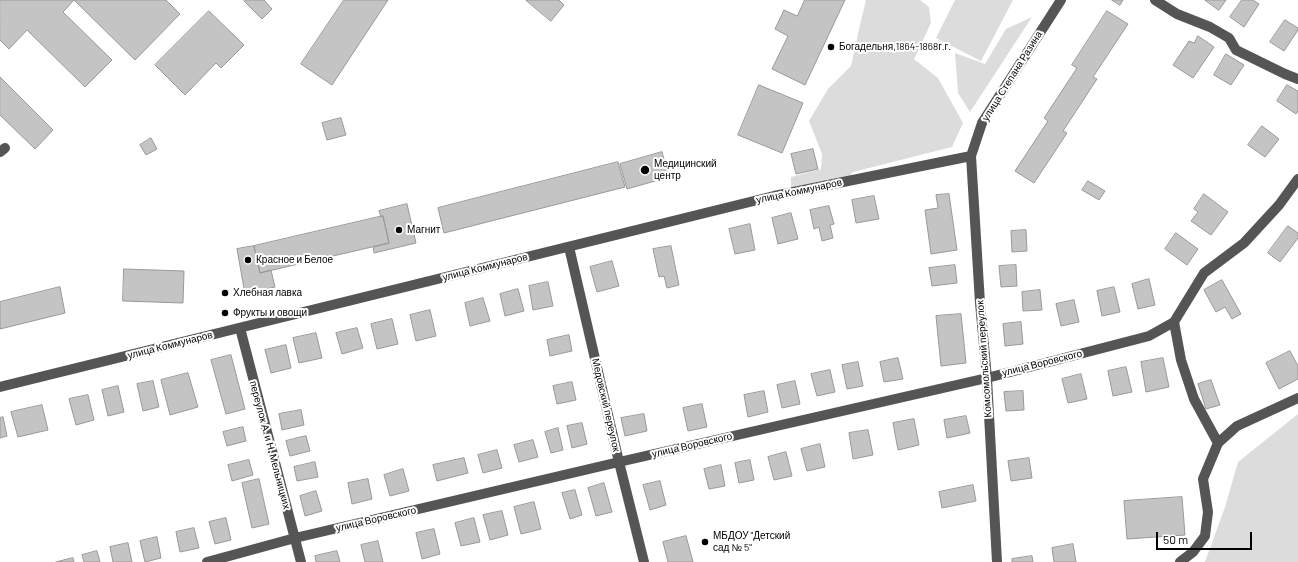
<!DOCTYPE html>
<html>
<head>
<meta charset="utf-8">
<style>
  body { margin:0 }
  #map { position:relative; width:1298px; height:562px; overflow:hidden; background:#fff; font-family:Barlow,sans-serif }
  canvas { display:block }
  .scale { position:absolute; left:1156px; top:532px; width:96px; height:18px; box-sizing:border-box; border:2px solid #000; border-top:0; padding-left:5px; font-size:12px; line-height:14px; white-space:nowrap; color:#000; -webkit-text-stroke:3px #fff; paint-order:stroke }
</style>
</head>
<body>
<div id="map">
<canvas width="1298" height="562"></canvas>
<div class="scale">50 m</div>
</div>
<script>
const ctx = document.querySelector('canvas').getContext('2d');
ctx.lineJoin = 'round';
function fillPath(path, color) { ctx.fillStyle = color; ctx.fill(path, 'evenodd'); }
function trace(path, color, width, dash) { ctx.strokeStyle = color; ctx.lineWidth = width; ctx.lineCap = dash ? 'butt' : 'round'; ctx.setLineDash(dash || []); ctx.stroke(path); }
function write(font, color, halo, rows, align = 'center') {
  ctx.font = font + ' Barlow,sans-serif'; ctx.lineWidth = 4; ctx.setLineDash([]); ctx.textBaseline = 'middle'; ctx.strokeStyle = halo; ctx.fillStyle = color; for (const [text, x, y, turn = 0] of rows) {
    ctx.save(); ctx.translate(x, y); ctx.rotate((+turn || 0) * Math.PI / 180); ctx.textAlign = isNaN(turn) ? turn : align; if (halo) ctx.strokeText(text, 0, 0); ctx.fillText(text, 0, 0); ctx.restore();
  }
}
const green = new Path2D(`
  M866 0H920L929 7 931 23 914 59 938 78 963 123 952 147 853 172 845 183 801 193 791 187V177L821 169 822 154 809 121 828 89 851 66 860 25Z
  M955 0H1013L981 61 936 38Z
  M1032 17 970 112 958 93 955 53 985 64 1006 29Z
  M1298 414V562H1205L1225 507 1238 462Z`);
const building = new Path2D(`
  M0 0H166L180 14 135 60 74 0 63 12 112 60 85 87 27 30 9 49 0 40Z
  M245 0H264L272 9 262 19 244 1Z
  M344 0H388L332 85 301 64Z
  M526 0H559L564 5 551 21Z
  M805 0H845L805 85 772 69 788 36 775 29 784 10 797 16Z
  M1112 0H1123L1120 5Z
  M1205 0H1226L1219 10Z
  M1242 0H1253L1259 4 1244 27 1230 17Z
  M209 11 244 45 221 68 216 63 185 95 155 65Z
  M1107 11 1128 24 1093 77 1097 79 1063 131 1067 133 1034 183 1015 171 1048 121 1044 118 1077 68 1072 65Z
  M1285 20 1298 28V30L1284 51 1270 42Z
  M1198 36 1214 47 1193 78 1173 65 1189 41 1194 43Z
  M1226 54 1244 65 1231 85 1214 75Z
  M0 77 53 130 35 149 0 115Z
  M759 85 803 103 782 153 738 135Z
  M1287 85 1298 91V111L1296 114 1277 101Z
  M341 118 346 135 327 140 322 123Z
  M1262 126 1279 139 1265 157 1248 145Z
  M151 138 157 149 146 155 140 145Z
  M813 149 818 169 796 174 791 154Z
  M662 152 669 177 627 189 620 164Z
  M618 162 625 187 444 233 438 208Z
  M1088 181 1105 191 1099 200 1082 190Z
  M949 194 957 250 931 254 925 210 938 208 936 195Z
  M1204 194 1228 212 1211 235 1191 221 1198 212 1194 209Z
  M874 196 879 219 856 223 852 200Z
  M407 204 416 243 374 253 373 247 389 243 383 216 381 217 379 211Z
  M829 206 834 224 830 225 833 238 822 241 819 227 814 229 810 210Z
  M791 213 798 239 778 244 772 218Z
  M383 216 389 243 260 273 254 246Z
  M750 224 755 250 735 254 729 229Z
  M1288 226 1298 233V238L1280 262 1268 253Z
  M1026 230 1027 251 1012 252 1011 231Z
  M1176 233 1198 249 1187 265 1165 249Z
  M254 246 260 273 271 270 275 287 245 294 237 249Z
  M671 246 679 285 667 288 664 276 659 277 653 249Z
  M612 261 619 286 597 292 590 267Z
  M955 265 957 283 932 286 929 268Z
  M1016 265 1017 286 1001 287 999 266Z
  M124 269 184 271 183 303 123 301Z
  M1149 279 1155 305 1138 309 1132 284Z
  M1222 280 1241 314 1232 319 1225 307 1216 312 1204 290Z
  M548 282 553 306 533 310 529 286Z
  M60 287 65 313 0 329V302Z
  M1114 287 1120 312 1102 316 1097 291Z
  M518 289 524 311 505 316 500 294Z
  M1040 290 1042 310 1023 311 1022 292Z
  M483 298 490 321 470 326 465 303Z
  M1074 300 1079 322 1061 326 1056 304Z
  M430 310 436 336 416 341 410 315Z
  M961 314 966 363 941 366 936 316Z
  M392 319 398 344 377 349 371 324Z
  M1021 322 1023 344 1005 346 1003 324Z
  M357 328 363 348 342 354 336 333Z
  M316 333 322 358 299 363 293 338Z
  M569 335 572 351 550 356 547 340Z
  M286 345 291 368 271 373 265 350Z
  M1290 351 1298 366V379L1279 389 1266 363Z
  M231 355 245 409 226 414 211 360Z
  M898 358 903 379 884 382 880 362Z
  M1163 358 1169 387 1146 392 1141 362Z
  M858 362 863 386 847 389 842 365Z
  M1126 367 1132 392 1113 396 1108 371Z
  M830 370 835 392 817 396 811 374Z
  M188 373 198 407 170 415 161 380Z
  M1081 374 1087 399 1068 403 1062 379Z
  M1211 380 1220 405 1206 409 1198 384Z
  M153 381 159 407 143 411 137 384Z
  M795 381 800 404 782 408 777 385Z
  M572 382 576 400 557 404 553 386Z
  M118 386 124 412 108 416 102 390Z
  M764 391 768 412 748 417 744 395Z
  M1023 391 1024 410 1006 411 1004 392Z
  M88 395 94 420 76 425 69 399Z
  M702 404 707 427 688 431 683 408Z
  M42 405 48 430 18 437 11 412Z
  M301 410 304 425 282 430 279 414Z
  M644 414 647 431 625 436 621 418Z
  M966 416 970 433 947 438 944 420Z
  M3 417 7 436 0 438V418Z
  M914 419 919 445 898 450 893 423Z
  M582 423 587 444 572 448 567 426Z
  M243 427 246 441 227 446 223 432Z
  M558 428 563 450 551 453 545 432Z
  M868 430 873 455 853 459 849 433Z
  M306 436 310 451 290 456 286 441Z
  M533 440 538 457 519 462 514 445Z
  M820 444 825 467 807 471 801 449Z
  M497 450 502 468 483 473 478 455Z
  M786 452 792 476 774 480 768 457Z
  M464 458 468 473 437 481 433 465Z
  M1029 458 1032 478 1011 481 1008 461Z
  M249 460 253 475 232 481 228 465Z
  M750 460 754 480 739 483 735 463Z
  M315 462 318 477 297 481 294 467Z
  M721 465 725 486 709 489 704 469Z
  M403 469 409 491 390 496 384 475Z
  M259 479 269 524 252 528 242 483Z
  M368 479 372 499 352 504 348 483Z
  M660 481 666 505 650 510 643 485Z
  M604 483 612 512 596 516 588 488Z
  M973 485 976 501 942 508 939 492Z
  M575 490 582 515 570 519 562 493Z
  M316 491 322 511 305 516 300 496Z
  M1182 497 1185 535 1127 539 1124 501Z
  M534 502 541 529 521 534 514 507Z
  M502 511 508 535 490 540 483 515Z
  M226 518 231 540 215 544 209 522Z
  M474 518 480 542 461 546 455 523Z
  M194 528 199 548 180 552 176 532Z
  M434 529 440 554 422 559 416 533Z
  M686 536 693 562H668L663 542Z
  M157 537 161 558 145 562 140 541Z
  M378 541 383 562H365L361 545Z
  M128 543 132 562H113L110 547Z
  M1073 544 1076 562H1054L1052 548Z
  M97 551 100 562H84L82 555Z
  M337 551 340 562H316L315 556Z
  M1032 556 1033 562H1012V559Z
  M73 558 74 562H56Z`);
const minor = new Path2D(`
  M1155 0 1177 14 1210 27 1229 38 1236 50 1285 74 1298 79
  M0 152 5 148
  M569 247 619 462 644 562
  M240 328 301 562
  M0 387 774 196 971 156
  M1218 443 1194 399 1181 360 1174 322 1204 273 1244 243 1279 205 1298 179
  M207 562 295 538 619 462 987 378 1149 336 1174 322
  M997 562 987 378 980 303 971 156 982 123 1061 0
  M1180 562 1193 552 1205 536 1208 512 1203 479 1218 443 1237 426 1298 398`);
const markers = [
  [831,47,4,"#000"],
  [645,170,5,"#000"],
  [399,230,4,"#000"],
  [248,260,4,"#000"],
  [225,293,4,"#000"],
  [225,313,4,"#000"],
  [705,542,4,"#000"]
];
const poiNames = [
  ["Богадельня,1864-1868г.г.",839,47],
  ["Медицинский",654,164],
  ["центр",654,176],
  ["Магнит",407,230],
  ["Красное и Белое",256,260],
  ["Хлебная лавка",233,293],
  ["Фрукты и овощи",233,313],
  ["МБДОУ \"Детский",713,536],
  ["сад № 5\"",713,548]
];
const streetNames = [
  ["улица Степана Разина",1012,76,-58],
  ["улица Коммунаров",799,191,-12],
  ["улица Коммунаров",485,267,-14],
  ["улица Коммунаров",170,345,-14],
  ["Комсомольский переулок",984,359,-94],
  ["улица Воровского",1042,363,-14],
  ["Медовский переулок",606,405,77],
  ["переулок А. и Н. Мельницких",270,445,75],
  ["улица Воровского",692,445,-13],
  ["улица Воровского",376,519,-13]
];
fillPath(green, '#dcdcdc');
fillPath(building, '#c4c4c4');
trace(building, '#999', 1);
trace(minor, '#555', 10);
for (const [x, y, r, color] of markers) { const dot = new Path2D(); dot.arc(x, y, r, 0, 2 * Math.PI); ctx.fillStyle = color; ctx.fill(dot); trace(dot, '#fff', 1.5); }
write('10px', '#000', '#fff', poiNames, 'left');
write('10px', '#000', '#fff', streetNames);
</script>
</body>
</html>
